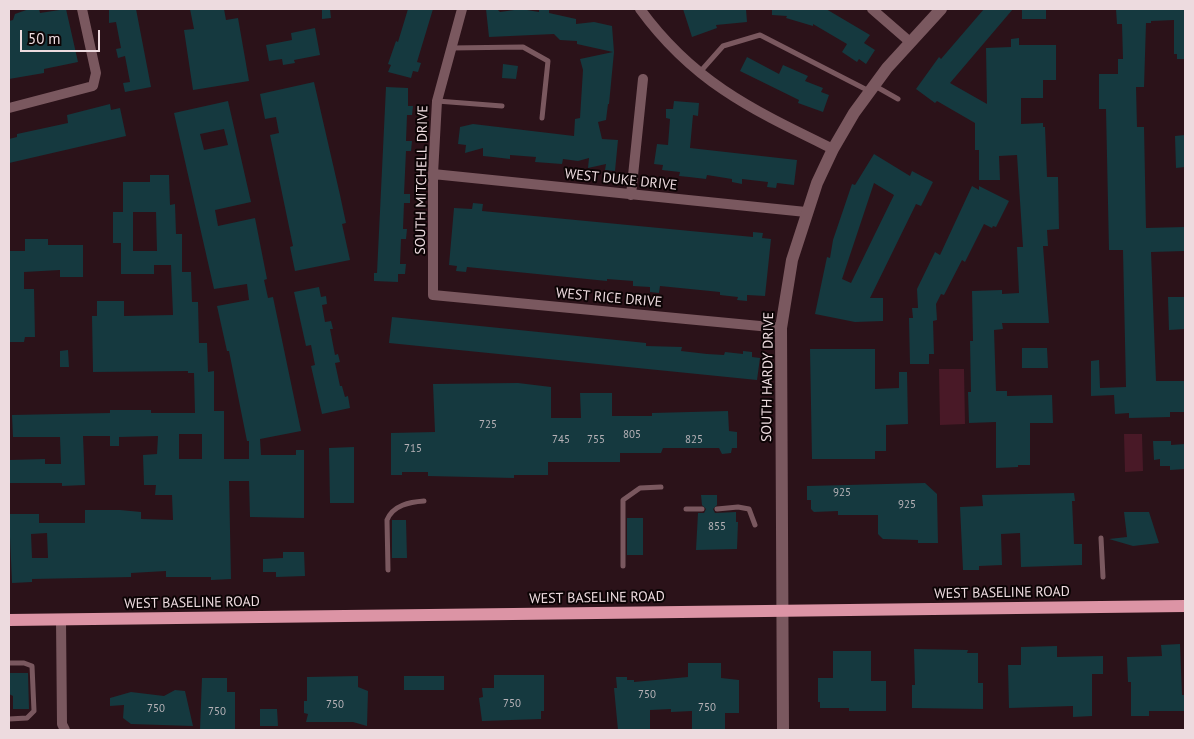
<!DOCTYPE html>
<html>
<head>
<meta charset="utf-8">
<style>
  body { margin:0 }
  #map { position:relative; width:1194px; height:739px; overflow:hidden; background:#2b1219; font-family:"PT Sans",sans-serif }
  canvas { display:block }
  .frame { position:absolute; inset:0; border:10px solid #eddbdf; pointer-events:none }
  .scale { position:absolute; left:20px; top:30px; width:80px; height:22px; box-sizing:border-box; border:2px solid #eddbdf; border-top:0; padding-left:6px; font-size:15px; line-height:18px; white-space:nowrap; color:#eddbdf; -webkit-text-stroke:4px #0c0405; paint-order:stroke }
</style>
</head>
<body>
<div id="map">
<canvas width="1194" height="739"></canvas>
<div class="frame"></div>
<div class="scale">50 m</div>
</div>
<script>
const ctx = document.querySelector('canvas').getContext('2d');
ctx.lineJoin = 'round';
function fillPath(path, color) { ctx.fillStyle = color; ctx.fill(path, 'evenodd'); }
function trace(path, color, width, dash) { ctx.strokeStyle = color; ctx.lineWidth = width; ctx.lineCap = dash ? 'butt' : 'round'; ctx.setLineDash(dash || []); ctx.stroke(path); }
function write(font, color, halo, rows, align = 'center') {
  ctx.font = font + ' "PT Sans",sans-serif'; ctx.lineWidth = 4; ctx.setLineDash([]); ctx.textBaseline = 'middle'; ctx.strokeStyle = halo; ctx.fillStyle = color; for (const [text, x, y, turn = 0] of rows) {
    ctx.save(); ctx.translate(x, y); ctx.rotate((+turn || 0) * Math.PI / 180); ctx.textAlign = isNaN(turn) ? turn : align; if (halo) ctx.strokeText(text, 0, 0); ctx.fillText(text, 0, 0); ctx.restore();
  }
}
const green = new Path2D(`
  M939 369H964L965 424 940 425Z
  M1124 434H1142L1143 471 1125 472Z`);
const building = new Path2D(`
  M29 9H39L40 13 66 9 78 62 44 69V73L9 79V21L13 20 15 14Z
  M109 9H136L151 87 125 92 123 83 130 82 125 56 118 58 116 49 121 48 116 22 109 23Z
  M190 9H224L226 20 238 18 249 81 193 90 184 30 194 29Z
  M322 9H330L331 18 322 19Z
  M408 9H433L417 62 421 63 418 72 413 71 411 78 388 72 391 65 388 64 396 41 398 42Z
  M486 9H497L500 12 521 9 539 12V9H549V13L576 19V24L594 22 612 26 614 52 609 104H608L606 120 598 122 602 139 618 140 615 171 605 170 606 164 588 168 589 158 578 161 563 159 562 164 535 162 536 157 510 155V159L493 157 483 156V148L465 153 466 145 458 144 460 127 473 124 574 136 575 119 580 118 583 70 580 59 613 52 577 44V41L560 40 554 34 489 37Z
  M683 9H746L747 22 716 25 717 28 692 37Z
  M772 9H826L870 35 864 43 875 50 866 64 859 59 857 62 842 52 847 44 813 24V26L786 18 787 16 772 15Z
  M984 9H1013L950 83 987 104 986 48 1011 47V39L1019 38V45H1056V80H1043V98H1021V124L1043 123V127H1045L1047 177H1058L1059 229 1047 230 1048 246H1043L1049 323H1002L1003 329 994 330 996 391H1007V396L1052 395 1053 423H1030V465H1018V467L996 468V422L969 423 968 392H971L970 341H973L972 291 1002 290V294L1019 293 1017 247H1023L1017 155 999 156 1000 180H979V150H975V123L937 101 935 103 916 89 939 57 941 59Z
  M1022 9H1046V19H1022Z
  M1116 9H1185V59H1177V54H1174V20L1151 21V23H1146L1144 87H1136L1137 127H1144L1146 228 1185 227V251L1151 252 1156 381H1185V412H1170V417L1129 418V413L1115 414 1114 395 1091 396V361L1099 360 1100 388 1126 387 1123 250H1109L1106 109H1099V74H1118V59H1123L1122 24H1117Z
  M315 28 320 55 294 60 295 63 283 65 282 59 269 61 266 45 292 40 291 33Z
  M747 57 779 74 783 65 808 76 805 81 823 88 821 92 829 95 823 112 798 103 799 100 740 71Z
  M503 64 518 66 516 79 502 78Z
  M314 82 340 195 346 223 342 224 350 260 295 271 290 247 293 246 270 135 279 133 276 117 265 119 260 94Z
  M386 87 408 88V106H413L412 115H407L406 141H412L411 151H406L404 194H410V203H404L403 229H407L406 239H401L400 264H406L405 274H398V282L374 281V273H377Z
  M228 101 251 202 215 210 218 226 255 218 267 279 264 280 268 298 273 297 301 431 260 439 261 455H296V450H304V518L250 517 249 481H229L231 579 211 580V577H166V571L131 573V577L32 579V582L12 583 9 514H39V523H85V510H120L141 512V519L173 520 172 495H155L156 485H144L143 455 157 454 158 436 119 437V446H110V436H83L85 485 62 486V483H9V460L45 459V464H61L60 437H13L12 415 110 413V410H151V413H195L194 373H188V371L93 372 92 316H97V301H124V316L173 315 171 265H154V274H121V243H113V212H123V182H150V175H169L170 205 175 204 176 234H182V272H191L192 302H198L199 343H207L208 372 214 371V411H224V459H249V441H247L229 351H227L217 306 249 300 247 284 214 289 174 113ZM224 129 228 145 204 150 200 134ZM133 212H156L157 251H133ZM179 434H202V459H179ZM47 533 48 558H32L31 534Z
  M674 101 699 103 698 116 693 115 690 148 797 160 794 185 777 183 776 188 767 187 768 182 742 179V184L732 182V179L707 175 706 179 689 177 679 176 680 172 662 170 663 165 654 164 657 144 668 145 670 119 666 118V109H673Z
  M110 104 111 110 120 108 126 136 9 163V139L17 137V134L68 123 67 115Z
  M1185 135V167L1176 168 1175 136Z
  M874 154 910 176 912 171 933 182 921 206 916 204 870 298H883V321L855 322 815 314 827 257 830 258 833 240 852 184 855 185ZM874 183 894 195 851 283 842 279Z
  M972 186 979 190V186L1009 201 996 227 993 226 992 228 984 224 965 262 962 260 944 295 941 294 936 304 937 320 933 321 934 354H929V364H910L909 318H913L912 308H918L917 289 935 252 940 255Z
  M473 203 483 204 482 211 753 237V232L763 233 762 238 771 239 765 296 747 295V301L737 300 738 297 720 295V292L660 286 659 293 650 292V287L633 286V281L607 279V281L467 267 466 272 456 271 457 266 449 265 454 208 472 209Z
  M25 239H48V245H83V277H60V270L24 272V289H34L35 337H25L24 342H9V251H25Z
  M319 287 321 297 326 296 327 304 322 305 325 322 331 321 333 329H330L335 355 338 354 340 362 335 363 340 386H342L345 397 348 396 350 408 322 414 311 366 315 365 311 345 306 346 294 292Z
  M1168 297H1185V329L1169 330Z
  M392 317 646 343V346L682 347 681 351 707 354 724 355 725 352 743 354V351L752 352V357L760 358 757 380 389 343Z
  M1022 348H1047L1048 368H1022Z
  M810 349H875V389L899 388V372H907L908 424 886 425V451H875V459H812Z
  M68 350 69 367H60V351Z
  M518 383 551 387V418H581L580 393H612V416H652V413L728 411 729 431 737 432V448H732L731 453 722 454 719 448H663L661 453H620V462H548V475H514V478L428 476V472H402V475H391V433L435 432 433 384Z
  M1153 441H1171V445L1185 444V469L1170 470V466H1160V459L1154 460Z
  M354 447V503H330L329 448Z
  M925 483 937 494 938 543H918V540L883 539 878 534V515H838V511L814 512 811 509V500H807V486Z
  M1074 493 1075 501H1072L1074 544H1082V565L1021 567 1020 533 1001 534 1002 565 979 566V570H963L960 507 983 506 982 495Z
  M701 495H717V505L713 509 715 513 736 512V522H738L737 549 696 550 698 513H704L706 509 702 505Z
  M1124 512H1149L1159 543 1133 546 1109 539 1127 537Z
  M627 518H643V555H627Z
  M392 520H406L407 558H392Z
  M283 552H304L305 576 276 577V572H263V559L283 558Z
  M1180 644 1182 695H1185V711H1149V716H1131V682H1128L1127 657 1162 656 1161 645Z
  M1057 646V657L1103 656V674H1092V716L1073 717V706L1009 708 1008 665H1021V647Z
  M914 649 968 650 967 653H978V683H983V709L912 708V685H915Z
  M833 651H871V681H886V711H849V708H820V702H818V678H833Z
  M688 663H721V678L739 680V713H725V730H692V711L671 712V709L650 710V730H618L614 688H617L616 677H627V680H634V682L688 677Z
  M9 673H28L29 709H13V696L9 694Z
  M494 675H544V711H541V719L482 721 479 698 483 697 482 688H494Z
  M358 676V687L368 691 367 726 353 722H306L308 714 304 713V701H307V677Z
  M404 676H444V690H404Z
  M202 678H227V692H235V730H200Z
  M175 690 185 691 193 726 131 724 123 718 124 705 110 706V698L131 692 164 696Z
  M260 709H277L278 726H260Z`);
const service = new Path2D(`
  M451 48 523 47 548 61 542 118
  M700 72 723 46 760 35 869 91
  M875 86 898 99
  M437 101 502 106
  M686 509H702
  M717 509 738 507 749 509 755 525
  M1101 538 1103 577
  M623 566V500L640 488 661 487
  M388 570 387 520C393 505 410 502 424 501
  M9 663H24L32 666 34 711 27 718 9 719`);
const minor = new Path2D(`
  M462 9 437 101 433 174V295L781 328
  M640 9C694 83 753 110 833 149
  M872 9 910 42
  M9 108 93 86 96 73 82 9
  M433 174 806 212
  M631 195 643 79
  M61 620 62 724 65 730`);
const tertiary = new Path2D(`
  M783 730 781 328 792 260 817 183 833 149 854 113 887 68 941 9`);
const primary = new Path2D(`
  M9 620 1185 606`);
const numberNames = [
  ["725",488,425],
  ["805",632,435],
  ["745",561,440],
  ["755",596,440],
  ["825",694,440],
  ["715",413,449],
  ["925",842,493],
  ["925",907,505],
  ["855",717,527],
  ["750",647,695],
  ["750",512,704],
  ["750",335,705],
  ["750",707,708],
  ["750",156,709],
  ["750",217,712]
];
const streetNames = [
  ["SOUTH MITCHELL DRIVE",422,180,-89],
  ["WEST DUKE DRIVE",621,180,6],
  ["WEST RICE DRIVE",609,298,5],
  ["SOUTH HARDY DRIVE",768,377,-89],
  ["WEST BASELINE ROAD",1002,593,-1],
  ["WEST BASELINE ROAD",597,598,-1],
  ["WEST BASELINE ROAD",192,603,-1]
];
fillPath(green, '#491927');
fillPath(building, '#15393f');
trace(service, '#7a585f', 5);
trace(minor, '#7a585f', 10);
trace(tertiary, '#7a585f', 12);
trace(primary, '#dc94a5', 12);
write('11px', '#b7b2b7', null, numberNames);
write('14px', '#eddbdf', '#0c0405', streetNames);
</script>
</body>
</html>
